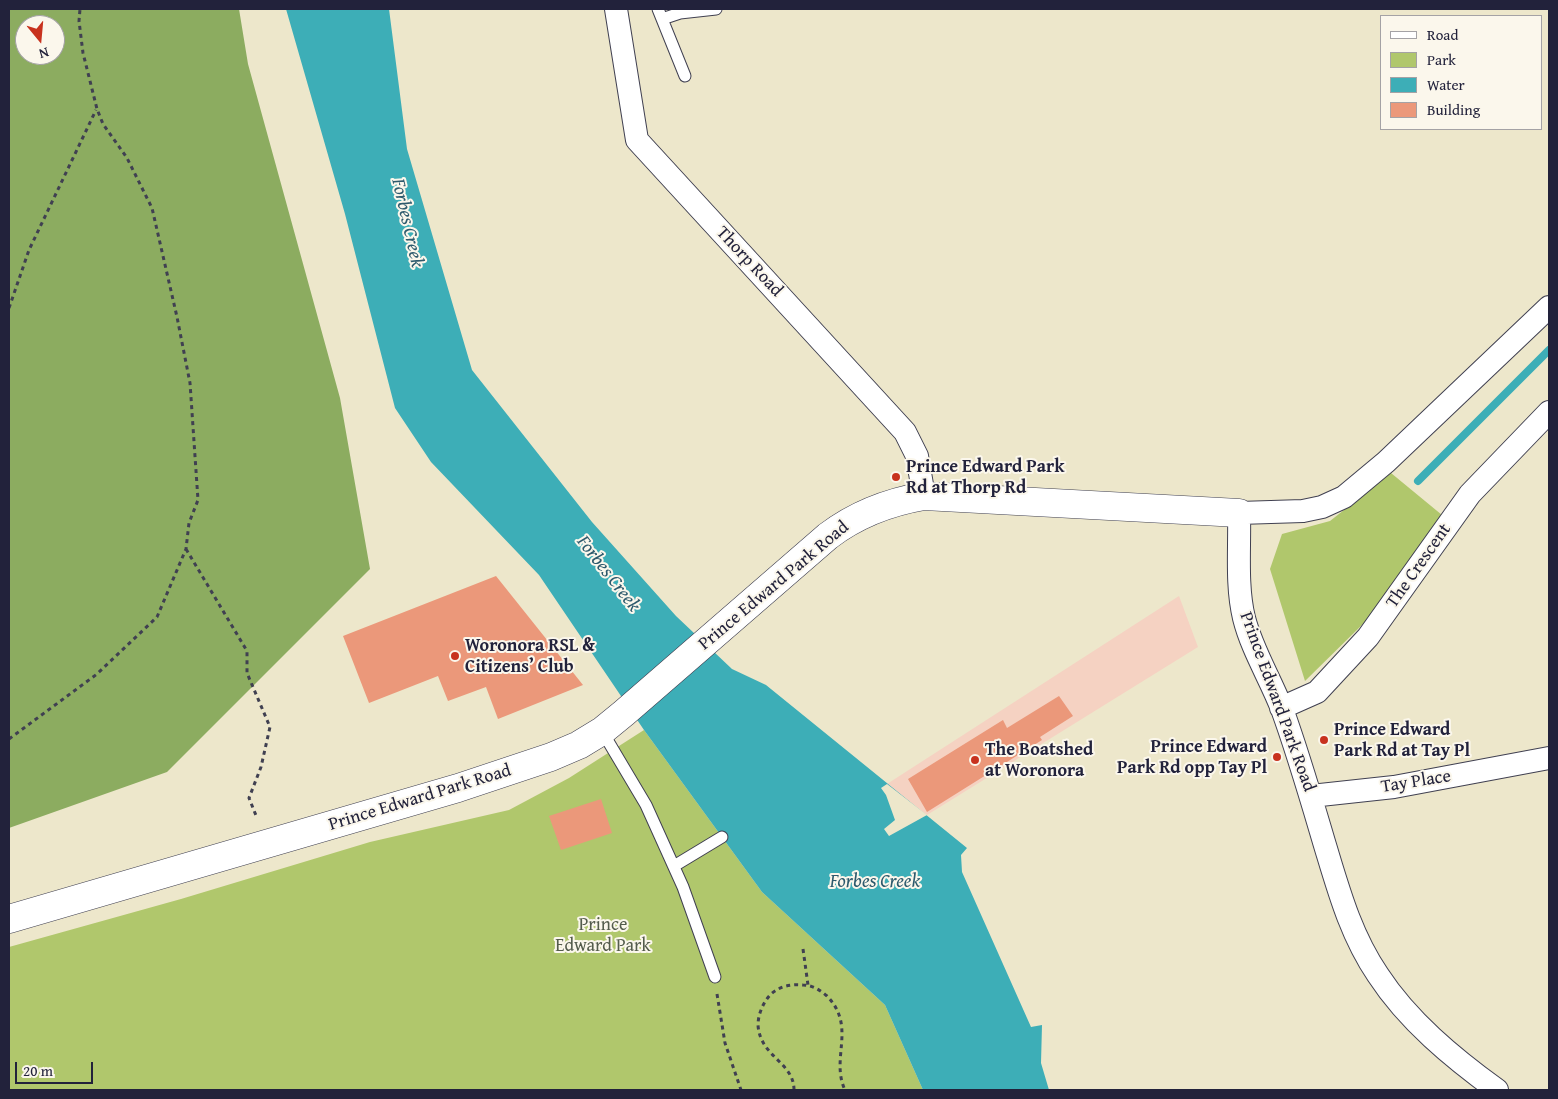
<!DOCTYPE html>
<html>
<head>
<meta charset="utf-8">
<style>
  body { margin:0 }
  #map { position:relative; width:1558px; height:1099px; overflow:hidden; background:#ede7cb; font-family:"Gentium Book Plus",serif }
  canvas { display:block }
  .frame { position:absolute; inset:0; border:10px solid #22223b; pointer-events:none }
  .legend { position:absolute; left:1380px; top:15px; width:162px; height:115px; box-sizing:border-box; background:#fbf7ec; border:1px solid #a4a2a5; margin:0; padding:6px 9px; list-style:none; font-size:15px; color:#22223b }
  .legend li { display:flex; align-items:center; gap:10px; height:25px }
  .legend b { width:25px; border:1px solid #a4a2a5 }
  .north { position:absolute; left:15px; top:15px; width:50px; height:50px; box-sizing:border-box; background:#fbf7ec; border:1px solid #a4a2a5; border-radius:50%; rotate:163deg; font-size:14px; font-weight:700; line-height:20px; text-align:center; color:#22223b }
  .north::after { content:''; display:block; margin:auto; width:18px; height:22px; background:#c8321e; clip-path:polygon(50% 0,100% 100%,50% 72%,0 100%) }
  .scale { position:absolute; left:15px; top:1062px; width:78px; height:22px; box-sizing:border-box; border:2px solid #22223b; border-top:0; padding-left:6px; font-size:15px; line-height:18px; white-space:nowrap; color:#22223b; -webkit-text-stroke:4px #fbf7ec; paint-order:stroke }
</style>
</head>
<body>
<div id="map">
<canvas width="1558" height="1099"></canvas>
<div class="frame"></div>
<ul class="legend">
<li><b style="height:6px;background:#fff"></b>Road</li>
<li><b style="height:14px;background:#b0c76c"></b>Park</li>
<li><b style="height:14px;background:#3daeb7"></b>Water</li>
<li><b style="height:14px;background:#eb987a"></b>Building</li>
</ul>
<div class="north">N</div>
<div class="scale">20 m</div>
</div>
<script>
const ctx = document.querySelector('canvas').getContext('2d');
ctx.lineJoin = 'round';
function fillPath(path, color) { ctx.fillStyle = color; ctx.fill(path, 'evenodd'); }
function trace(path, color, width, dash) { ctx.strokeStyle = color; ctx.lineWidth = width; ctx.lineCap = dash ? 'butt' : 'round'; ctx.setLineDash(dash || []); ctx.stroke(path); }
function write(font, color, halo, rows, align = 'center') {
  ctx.font = font + ' "Gentium Book Plus",serif'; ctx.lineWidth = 4; ctx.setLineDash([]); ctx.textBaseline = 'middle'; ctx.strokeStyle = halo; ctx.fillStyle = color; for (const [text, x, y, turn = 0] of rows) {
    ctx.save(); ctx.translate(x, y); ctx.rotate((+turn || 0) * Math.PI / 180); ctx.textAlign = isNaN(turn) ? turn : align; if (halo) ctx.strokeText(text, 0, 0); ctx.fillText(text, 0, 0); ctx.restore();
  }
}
const built = new Path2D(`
  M1179 596 1198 647 927 815 887 784Z`);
const green = new Path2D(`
  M1391 473 1442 515 1365 622 1305 681 1270 569 1282 534 1330 521Z
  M644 730 762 892 885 1005 923 1090H9V947L181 899 370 842 509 810 569 778Z`);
const forest = new Path2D(`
  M9 9H239L248 64 340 398 370 569 167 772 9 828ZM25 25H55V55H25Z`);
const water = new Path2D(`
  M286 9H389L407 149 472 370 592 522 676 616 732 669 766 685 967 848 961 855 962 872 1031 1027 1042 1025 1041 1063 1049 1090H923L885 1005 762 892 644 730 539 575 431 462 395 408 345 214Z`);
const pier = new Path2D(`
  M887 784 927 815 889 836 884 829 895 820 886 795 881 788Z`);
const stream = new Path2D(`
  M1418 481 1549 350`);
const building = new Path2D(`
  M496 576 583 685 498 719 486 687 448 701 438 676 369 703 343 636Z
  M1059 696 1073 716 1040 737 1042 740 927 812 908 779 1003 720 1007 728Z
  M601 799 612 833 561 850 549 816Z`);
const path = new Path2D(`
  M9 308 29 250 96 110
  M186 549 247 651V673L270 727 261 767 249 798 257 818
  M9 739 97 674 157 617 186 549 189 523 198 500 190 383 177 317 152 208 127 158 103 124 97 109 83 53 79 21 80 9
  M803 949 808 985
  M717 994 725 1043 741 1090
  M794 1090C794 1062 760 1057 758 1025 758 1015 763 1002 771 994 780 986 791 984 803 985 812 985 820 990 827 996 857 1027 830 1058 845 1090`);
const service = new Path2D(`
  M658 9 685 76
  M662 19 680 13 716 9
  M602 731 646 805 683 887 715 977
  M674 866 722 837`);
const minor = new Path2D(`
  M616 9 637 140 905 432 917 456 924 496
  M1281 708 1317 692 1368 637 1470 494 1549 412
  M1311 796 1394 787 1549 758
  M1497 1090C1453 1058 1408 1021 1378 975 1350 934 1338 888 1324 842 1311 798 1298 753 1282 709 1270 678 1252 650 1244 618 1236 585 1240 547 1239 513L1303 511 1322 507 1344 497 1386 462 1549 307`);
const tertiary = new Path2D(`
  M9 919 458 788 551 757 579 745 602 731 624 713 828 536C857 514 889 502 924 496L1239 513`);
const markers = [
  [896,477,5,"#c8321e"],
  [455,656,5,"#c8321e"],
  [1324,740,5,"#c8321e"],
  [1277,757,5,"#c8321e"],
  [975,760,5,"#c8321e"]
];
const streetNames = [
  ["Thorp Road",749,262,47],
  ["The Crescent",1419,566,-55],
  ["Prince Edward Park Road",774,586,-40],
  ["Prince Edward Park Road",1277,702,70],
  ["Tay Place",1416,782,-9],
  ["Prince Edward Park Road",420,798,-17]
];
const poiNames = [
  ["Prince Edward Park",906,467],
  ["Rd at Thorp Rd",906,488],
  ["Woronora RSL &",465,646],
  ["Citizens’ Club",465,667],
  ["Prince Edward",1334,730],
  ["Park Rd at Tay Pl",1334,751],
  ["Prince Edward",1267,747,"right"],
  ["Park Rd opp Tay Pl",1267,768,"right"],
  ["The Boatshed",985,750],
  ["at Woronora",985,771]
];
const parkNames = [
  ["Prince",603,925],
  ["Edward Park",603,946]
];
const waterNames = [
  ["Forbes Creek",407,223,77],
  ["Forbes Creek",608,574,52],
  ["Forbes Creek",875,882]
];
fillPath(built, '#f5d2c2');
fillPath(green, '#b0c76c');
fillPath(forest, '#8cac60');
fillPath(water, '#3daeb7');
fillPath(pier, '#ede7cb');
trace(stream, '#3daeb7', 8);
fillPath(building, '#eb987a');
trace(service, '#404051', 13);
trace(minor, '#404051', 24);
trace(tertiary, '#404051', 29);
trace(path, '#404051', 3, [4, 4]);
trace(service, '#fff', 11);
trace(minor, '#fff', 22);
trace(tertiary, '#fff', 28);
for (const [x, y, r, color] of markers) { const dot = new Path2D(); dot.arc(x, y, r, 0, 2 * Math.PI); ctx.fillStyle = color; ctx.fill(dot); trace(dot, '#fbf7ec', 2); }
write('18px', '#22223b', '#fbf7ec', streetNames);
write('bold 18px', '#22223b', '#fbf7ec', poiNames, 'left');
write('18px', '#545c4c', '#fbf7ec', parkNames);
write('italic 19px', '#2d5a6d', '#fbf7ec', waterNames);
</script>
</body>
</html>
